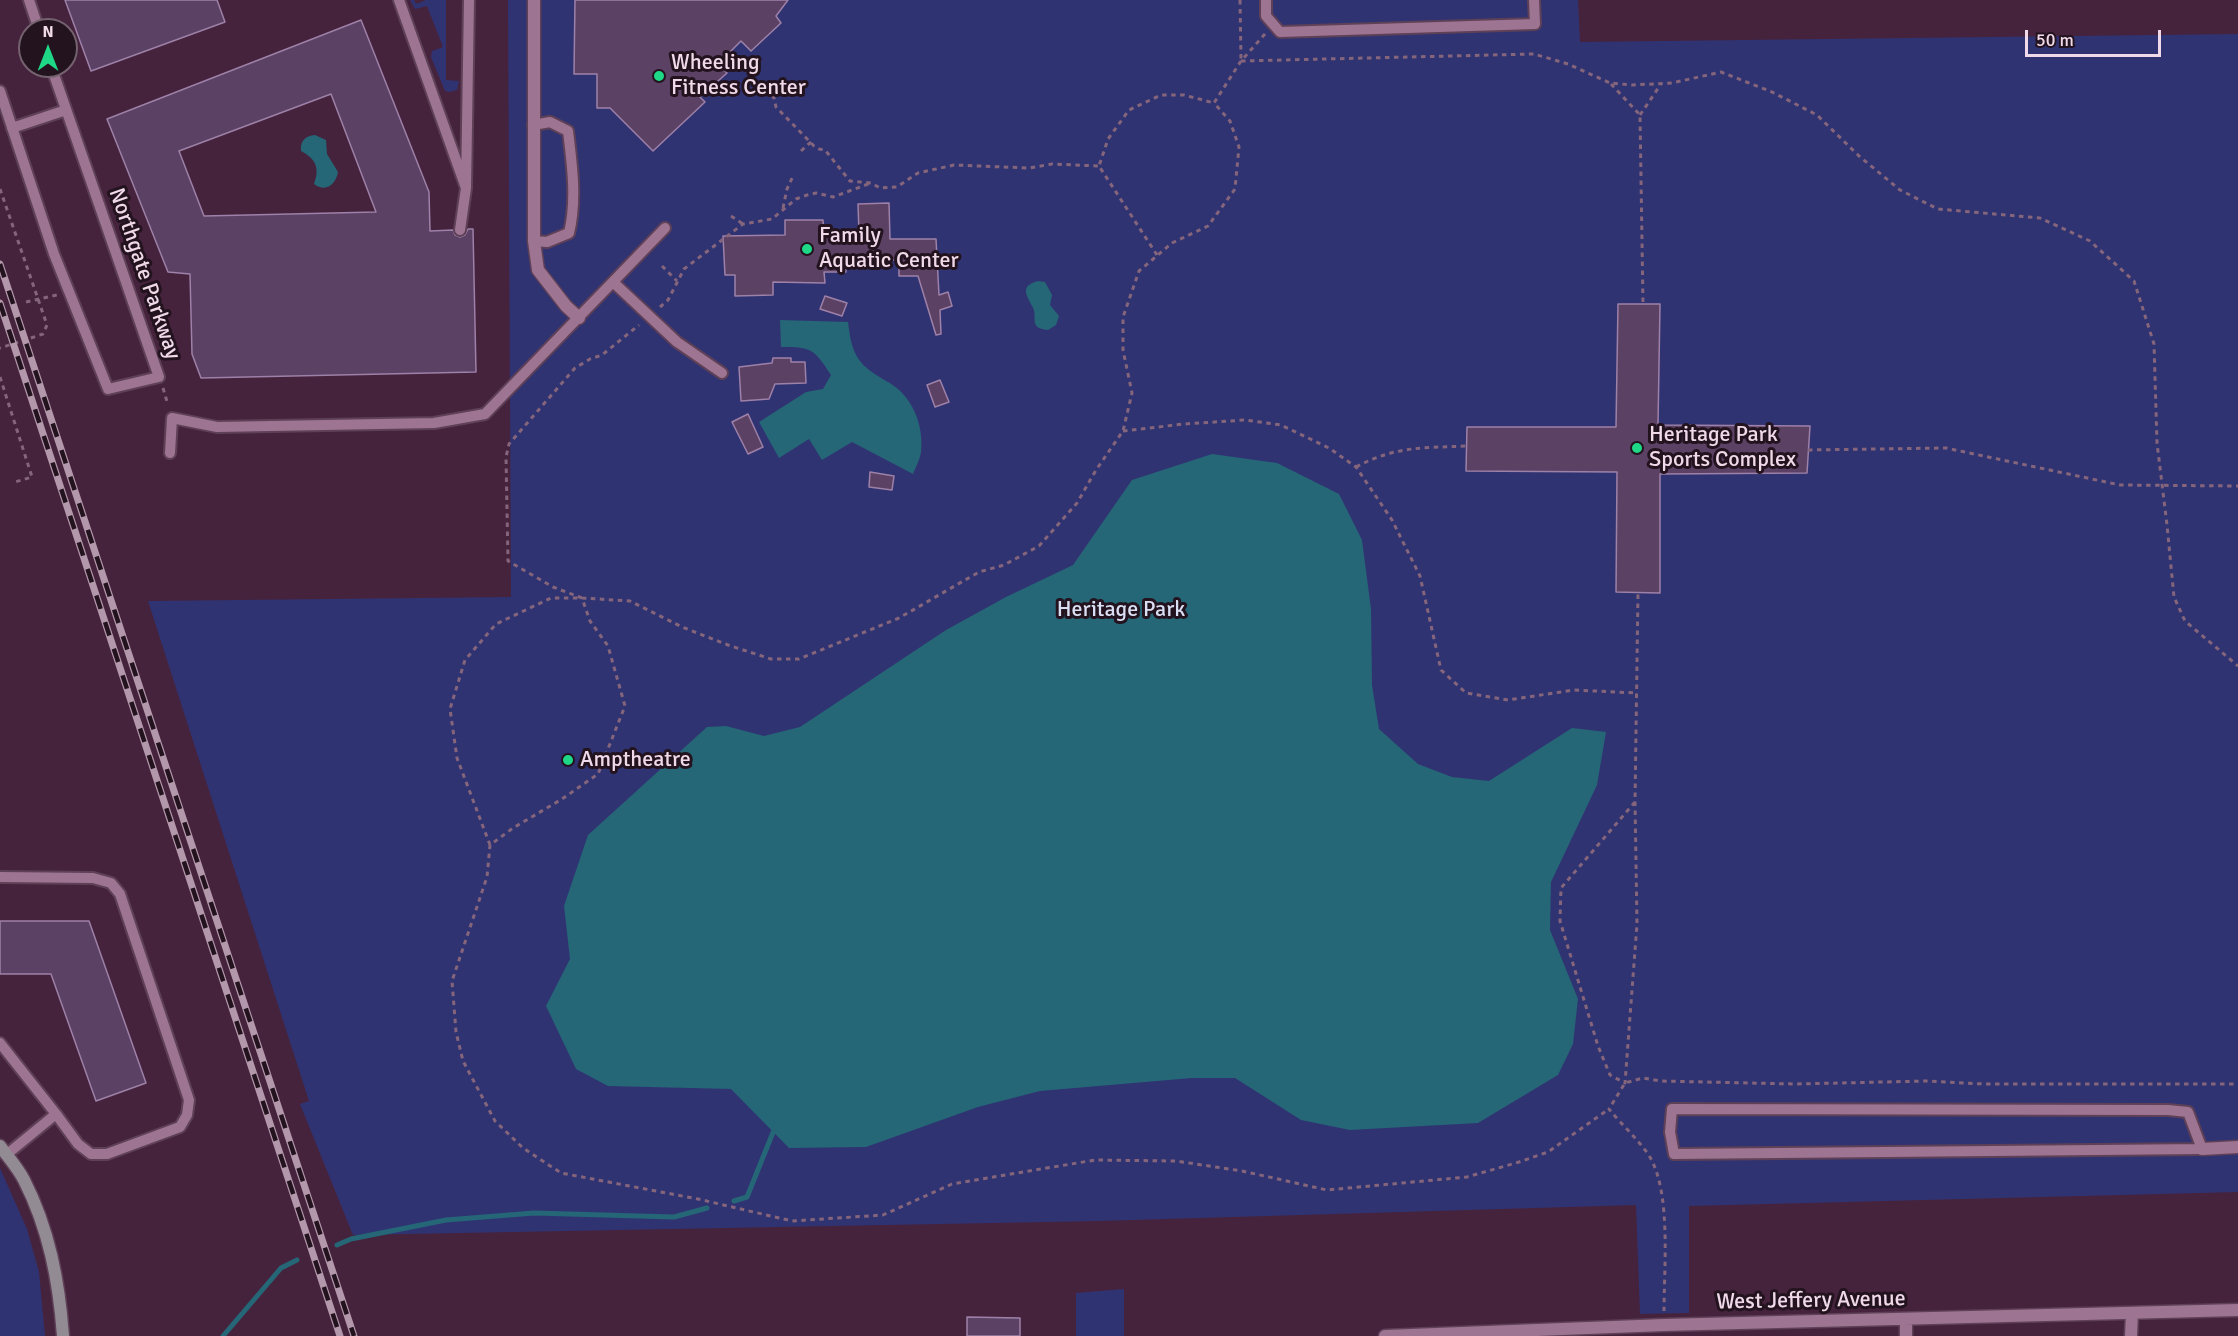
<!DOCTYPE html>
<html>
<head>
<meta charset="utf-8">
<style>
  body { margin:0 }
  #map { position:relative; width:2238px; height:1336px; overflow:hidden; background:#46233d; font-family:Signika,sans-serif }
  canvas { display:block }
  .north { position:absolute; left:18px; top:18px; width:60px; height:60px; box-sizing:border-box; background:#22131e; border:2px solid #74626f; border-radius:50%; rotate:0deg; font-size:16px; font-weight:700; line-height:24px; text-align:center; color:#f0d9e9 }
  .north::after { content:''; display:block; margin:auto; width:21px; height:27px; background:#1ed888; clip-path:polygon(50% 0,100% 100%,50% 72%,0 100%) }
  .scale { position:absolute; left:2025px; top:30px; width:136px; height:27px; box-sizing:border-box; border:3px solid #f0d9e9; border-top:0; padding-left:8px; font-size:18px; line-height:21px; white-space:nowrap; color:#f0d9e9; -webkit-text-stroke:4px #22131e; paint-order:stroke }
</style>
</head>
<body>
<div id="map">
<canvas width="2238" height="1336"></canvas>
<div class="north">N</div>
<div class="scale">50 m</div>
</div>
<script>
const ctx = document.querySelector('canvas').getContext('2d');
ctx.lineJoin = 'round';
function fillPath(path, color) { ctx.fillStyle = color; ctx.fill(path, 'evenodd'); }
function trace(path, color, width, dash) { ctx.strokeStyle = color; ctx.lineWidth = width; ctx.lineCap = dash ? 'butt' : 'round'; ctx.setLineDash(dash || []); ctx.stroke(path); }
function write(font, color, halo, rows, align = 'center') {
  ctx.font = font + ' Signika,sans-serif'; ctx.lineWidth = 6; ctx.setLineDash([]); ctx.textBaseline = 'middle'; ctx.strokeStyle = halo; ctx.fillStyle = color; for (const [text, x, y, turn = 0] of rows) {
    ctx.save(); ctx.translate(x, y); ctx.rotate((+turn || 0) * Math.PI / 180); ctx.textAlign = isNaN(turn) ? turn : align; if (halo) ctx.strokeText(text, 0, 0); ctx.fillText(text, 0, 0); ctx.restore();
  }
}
const green = new Path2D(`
  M410 0H414L416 4 426 0H446V80L459 81 457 90 450 92 445 91 431 57 432 51 443 47 427 6 415 9Z
  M508 0H1578L1580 42 2238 34V1192L1689 1206V1313L1640 1314 1636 1205 1099 1221 353 1235 300 1104 309 1101 148 601 511 597Z
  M0 1168 27 1229 39 1272 45 1336H0Z
  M1124 1289V1336H1076V1293Z`);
const water = new Path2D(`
  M315 135 326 140 327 154 338 172C336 184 326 193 314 184 320 168 316 159 301 151 300 141 305 136 315 135Z
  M1038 281 1045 282 1052 295 1050 305 1059 316 1056 325 1048 330C1027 328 1039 317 1032 306 1026 294 1020 286 1038 281Z
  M780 320 848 322C850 336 851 349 860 361 869 373 883 378 894 386 914 400 924 428 921 452 920 459 916 467 913 474L852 442 822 460 809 439 779 458 759 422 806 392 823 389 831 375C814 349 812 347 781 347Z
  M1212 454 1277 463 1339 494 1362 540 1371 609 1372 685 1379 729 1418 764 1452 777 1489 781 1572 728 1606 732 1597 785 1551 882 1550 930 1578 999 1573 1044 1558 1075 1478 1123 1350 1130 1301 1120 1235 1078H1192L1040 1091 978 1107 866 1147 789 1148 731 1089 608 1086 576 1069 546 1006 570 959 564 906 588 835 707 727 726 726 764 736 800 727 946 630 1006 597 1073 565 1132 480Z`);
const stream = new Path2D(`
  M734 1201 747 1197 776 1125
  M337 1245 351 1239 446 1220 534 1213 674 1217 707 1208
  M223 1336 281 1268 297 1260`);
const building = new Path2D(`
  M65 0H217L225 22 91 71Z
  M575 0H788L776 16 781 23 751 51 741 41 718 64 727 73 700 97 705 102 653 151 610 108H597V74H574Z
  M361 20 429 192 430 231 453 230 455 235 460 237 465 235 468 229H473L476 372 201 378 192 354 190 274 168 272 107 119ZM331 94 376 212 204 216 179 151Z
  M889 203 890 239H936L939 295 948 292 952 306 940 310 941 334 936 335 918 276H899V260H845L846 272H824L825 283 773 282V295L735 296V275H725L723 236 785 235V220H823L824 234 859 233 858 204Z
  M825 296 847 303 842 316 820 309Z
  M1618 304H1660L1658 425 1810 426 1807 473 1660 474V593L1616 592 1617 472 1466 471 1467 427H1616Z
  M773 358H791V362H805L806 383 775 384 769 399 741 401 739 367 772 363Z
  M940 380 949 402 935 407 927 385Z
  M748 414 763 447 748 454 732 422Z
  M870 472 894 476 892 490 869 487Z
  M0 921H89L146 1083 96 1101 51 974H0Z
  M967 1317 1020 1318V1336H967Z`);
const path = new Path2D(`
  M1240 0 1241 59
  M1265 34 1241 61 1214 103 1230 121 1239 147 1235 189 1208 226 1172 243 1139 271 1123 317V350L1132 393 1123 431 1096 470 1077 503 1039 546 1004 565 979 572 899 618 799 659H771L728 645 682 627 630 601 582 598 590 621 608 646 625 706 598 774 562 799 513 828 490 845 487 877 452 981 456 1032 463 1061 495 1121 523 1148 561 1173 698 1199 792 1221 883 1215 952 1184 1095 1160 1176 1161 1242 1171 1327 1190 1467 1177 1519 1162 1548 1152 1609 1109
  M1241 61 1534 54 1568 64 1610 83 1632 85 1672 83 1721 72 1772 92 1817 115 1859 156 1900 190 1938 209 2040 218 2090 241 2134 281 2154 344 2157 443 2167 525 2174 597 2185 621 2238 666
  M760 82 774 98 776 107 814 146 819 149 825 150 850 181 871 183 880 188 897 187 918 173 954 165 1029 168 1052 164 1099 166
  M1611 84 1640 115 1643 304
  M1640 115 1661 84
  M801 151 811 142
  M0 189 47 325 43 334 0 348
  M783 208 787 189 793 176
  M731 216 743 224
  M1157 255 1099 166 1108 139 1129 110 1161 95H1184L1214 103
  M662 266 677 281
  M26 302 57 295
  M660 307 668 300 684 269 743 224 772 219 796 199 807 195 816 193 833 197 871 183
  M0 377 32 477 15 482
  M163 388 168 405
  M1123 431 1184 424 1245 420 1281 425 1329 448 1356 467 1392 520 1420 576 1441 670 1466 693 1508 700 1574 690 1637 693
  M1808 450 1946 448 2120 485 2238 486
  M1356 467C1395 446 1423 448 1466 446
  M582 598 553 587 508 561 506 457 509 444 575 368 590 359 602 355 639 325
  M1635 802 1561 888 1560 921 1598 1046 1610 1075 1625 1083 1637 924 1635 802 1638 592
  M490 845 457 758 450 709 465 660 496 624 551 598H580
  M1664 1311C1664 1269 1671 1196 1651 1159 1642 1143 1621 1124 1609 1109L1625 1083 1643 1078 1660 1081 1795 1084 1928 1081 1984 1084H2238`);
const service = new Path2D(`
  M29 0 39 30
  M399 0 466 188 469 0
  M1266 0V16L1280 32 1535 24 1534 0
  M0 91 54 254 108 389 159 377 51 66
  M533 125 550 122 568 131C572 164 577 200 569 233L547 242 534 241
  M12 128 66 110
  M460 230 466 188
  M613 282 677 342 722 373
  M170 453 172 418 217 427 434 423 485 414 665 228
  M0 877 93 878 111 883 120 894 189 1100 187 1115 180 1127 107 1154H91L78 1144 56 1114 6 1155
  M0 1043 56 1114
  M1672 1109 2168 1110 2188 1112 2202 1149 1674 1154 1670 1132Z`);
const minor = new Path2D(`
  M534 0V241L538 270 566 306 579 318
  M2202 1149 2238 1147
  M1385 1336 1664 1325 2238 1310
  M1906 1336V1320
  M2131 1336 2132 1313`);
const secondary = new Path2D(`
  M0 1146C8 1157 18 1168 24 1180 49 1229 59 1281 63 1336`);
const rail = new Path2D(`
  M0 264 354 1336
  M0 303 340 1336`);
const markers = [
  [659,76,6,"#1ed888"],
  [807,249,6,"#1ed888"],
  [1637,448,6,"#1ed888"],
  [568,760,6,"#1ed888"]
];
const poiNames = [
  ["Wheeling",671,63],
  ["Fitness Center",671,88],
  ["Family",819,236],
  ["Aquatic Center",819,261],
  ["Heritage Park",1649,435],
  ["Sports Complex",1649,460],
  ["Amptheatre",580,760]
];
const streetNames = [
  ["Northgate Parkway",144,274,71],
  ["West Jeffery Avenue",1811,1301,-1]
];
const parkNames = [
  ["Heritage Park",1121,610]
];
fillPath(green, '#303372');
fillPath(water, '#256677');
trace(stream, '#256677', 5);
fillPath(building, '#5b4164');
trace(building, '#9e81a8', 1.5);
trace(service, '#5e4057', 14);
trace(minor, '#5e4057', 15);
trace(secondary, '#5e4057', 15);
trace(path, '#84657c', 3, [4.5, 4.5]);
trace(service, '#9d7492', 10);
trace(minor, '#9d7492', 12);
trace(secondary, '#938b94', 12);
trace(rail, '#b397ab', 7);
trace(rail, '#22131e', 4.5, [14]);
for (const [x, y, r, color] of markers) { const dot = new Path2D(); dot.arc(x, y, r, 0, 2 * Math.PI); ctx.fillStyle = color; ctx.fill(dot); trace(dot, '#22131e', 2); }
write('22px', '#f0d9e9', '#22131e', poiNames, 'left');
write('22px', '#f0d9e9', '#22131e', streetNames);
write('22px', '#dbdff4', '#22131e', parkNames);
</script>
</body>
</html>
